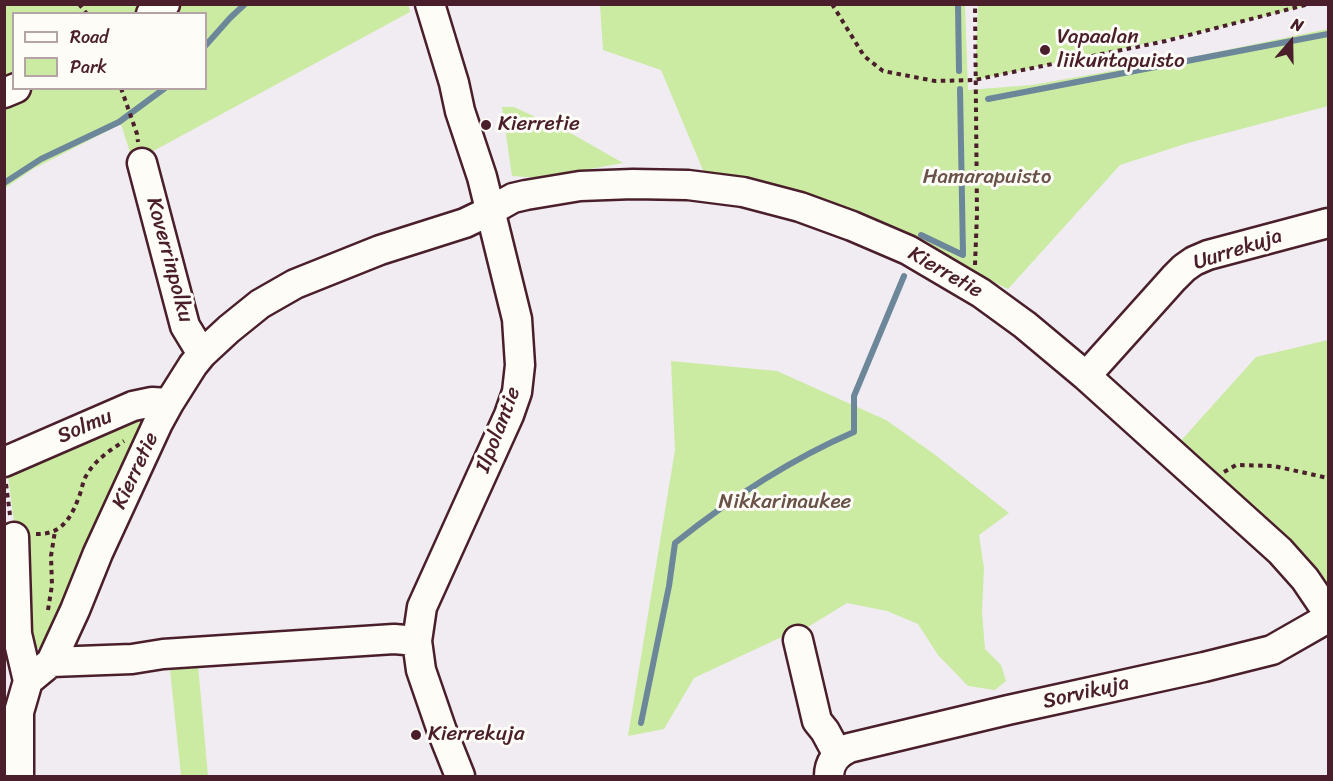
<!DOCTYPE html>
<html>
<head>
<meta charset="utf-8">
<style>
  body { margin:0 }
  #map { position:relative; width:1333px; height:781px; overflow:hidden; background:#f0ecf2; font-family:Sriracha,sans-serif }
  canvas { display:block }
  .frame { position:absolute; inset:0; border:6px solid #4a1f2b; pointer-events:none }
  .legend { position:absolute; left:12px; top:12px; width:195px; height:78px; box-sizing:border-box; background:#fdfcf7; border:2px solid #b5a4a5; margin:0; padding:8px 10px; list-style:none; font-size:18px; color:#4a1f2b }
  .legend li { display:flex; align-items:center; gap:12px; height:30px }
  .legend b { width:30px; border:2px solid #b5a4a5 }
  .north { position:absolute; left:1261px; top:12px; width:60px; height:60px; -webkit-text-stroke:4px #fdfcf7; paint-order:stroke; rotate:20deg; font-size:16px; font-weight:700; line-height:24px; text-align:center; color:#4a1f2b }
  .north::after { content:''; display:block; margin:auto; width:21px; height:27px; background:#4a1f2b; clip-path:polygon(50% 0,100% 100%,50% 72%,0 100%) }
</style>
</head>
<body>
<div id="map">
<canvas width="1333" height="781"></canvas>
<div class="frame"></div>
<ul class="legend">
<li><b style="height:8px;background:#fdfcf7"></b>Road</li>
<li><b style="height:16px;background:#cbeaa2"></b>Park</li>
</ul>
<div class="north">N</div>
</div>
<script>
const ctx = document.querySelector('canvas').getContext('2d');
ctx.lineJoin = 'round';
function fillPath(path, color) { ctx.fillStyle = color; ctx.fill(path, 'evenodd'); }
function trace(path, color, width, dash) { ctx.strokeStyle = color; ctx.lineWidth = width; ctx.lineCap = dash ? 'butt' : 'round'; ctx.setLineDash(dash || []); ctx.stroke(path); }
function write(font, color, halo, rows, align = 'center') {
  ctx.font = font + ' Sriracha,sans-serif'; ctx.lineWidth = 6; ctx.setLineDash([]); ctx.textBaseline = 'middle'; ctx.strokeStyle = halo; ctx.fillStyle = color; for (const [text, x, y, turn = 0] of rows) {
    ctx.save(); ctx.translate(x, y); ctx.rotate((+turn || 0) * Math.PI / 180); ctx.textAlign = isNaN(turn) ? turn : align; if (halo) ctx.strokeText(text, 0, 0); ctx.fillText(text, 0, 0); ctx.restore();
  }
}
const green = new Path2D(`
  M408 4 410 12 133 162 121 124 33 169 5 188 4 5ZM14 14H206V88H14Z
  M600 5H965L968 90 1032 85 1197 56 1328 29V106L1188 143 1120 165 1008 289 854 215 705 175 661 70 603 50Z
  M978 5V4L1309 5 1196 33 975 80Z
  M502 107H514L574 135 623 163 540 178 512 176Z
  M1328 340V593L1178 444 1256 357Z
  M671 361 777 371 886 420 934 454 1009 513 979 535 984 568 982 612 985 649 1001 665 1006 681 995 690 968 686 938 655 918 624 887 611 847 603 803 630 788 634 694 678 664 729 628 736 675 450Z
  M142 414 149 416 53 632 42 647 35 649 30 646 8 476 11 470Z
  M198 665 208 776H181L170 669Z`);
const stream = new Path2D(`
  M958 4 959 71
  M206 45 230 18 245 4
  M988 99 1328 34
  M4 183 41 159 119 122 165 88
  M921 235 963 255 960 89
  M641 723 669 586 675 543C730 499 789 460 854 432V396L904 276`);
const path = new Path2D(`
  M79 4 87 14
  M832 4 864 56 883 71 935 81 975 80 993 76 1166 41 1309 4
  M121 88 137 134 138 142
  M975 265 977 214 975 4
  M1224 472 1236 465 1274 466 1328 478
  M6 484 10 515
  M36 534C63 535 72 516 80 494 82 488 83 481 86 476 95 460 109 451 124 441
  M48 610 52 585 51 556 55 531`);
const minor = new Path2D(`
  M430 4 454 83 460 111 482 177 517 319 520 365 517 392 509 415 422 607 417 641 421 670 442 731 460 776
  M151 14 165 4
  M4 93 16 88
  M142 163 185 326 202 354
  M1086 376 1174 278 1184 268 1194 261 1208 255 1328 223
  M4 462 133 406 152 402 169 403
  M14 537 17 634 28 681
  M798 640 817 721 825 731 838 755
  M51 662 132 659 163 654 394 639 417 641
  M19 776V712L28 681 51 662 75 610 98 553 158 423 169 403 193 365 202 354 229 329 260 304 295 284 380 250 465 223 490 211 513 198 526 195 580 186 633 184 688 185 743 192 800 207 852 226 908 250 981 293 1025 325 1086 376 1280 551 1305 579 1328 613
  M829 776C829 763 836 754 849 748L1008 710 1204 667 1272 650 1328 618`);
const markers = [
  [1045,50,6,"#4a1f2b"],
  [486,125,6,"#4a1f2b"],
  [416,735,6,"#4a1f2b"]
];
const poiNames = [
  ["Vapaalan",1057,38],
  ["liikuntapuisto",1057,62],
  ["Kierretie",498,125],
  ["Kierrekuja",428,735]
];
const parkNames = [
  ["Hamarapuisto",987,178],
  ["Nikkarinaukee",785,503]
];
const streetNames = [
  ["Uurrekuja",1238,250,-18],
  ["Koverrinpolku",169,260,75],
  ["Kierretie",945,273,30],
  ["Solmu",85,427,-23],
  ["Ilpolantie",499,430,-69],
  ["Kierretie",136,471,-65],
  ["Sorvikuja",1086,693,-13]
];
fillPath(green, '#cbeaa2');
trace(stream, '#6c869a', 6);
trace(minor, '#4a1f2b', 33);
trace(path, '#4a1f2b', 4, [4.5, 4.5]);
trace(minor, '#fdfcf7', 28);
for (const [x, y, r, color] of markers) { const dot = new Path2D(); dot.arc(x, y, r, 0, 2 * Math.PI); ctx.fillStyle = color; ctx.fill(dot); trace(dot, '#fdfcf7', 2); }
write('21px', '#4a1f2b', '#fdfcf7', poiNames, 'left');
write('21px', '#6a5249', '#fdfcf7', parkNames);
write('21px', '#4a1f2b', '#fdfcf7', streetNames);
</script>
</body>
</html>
